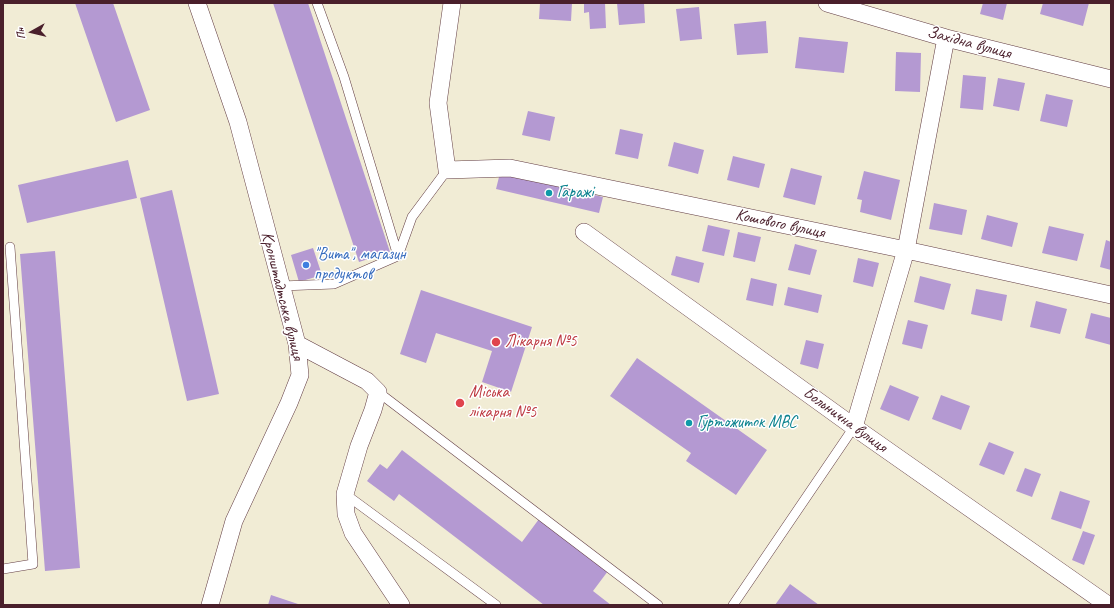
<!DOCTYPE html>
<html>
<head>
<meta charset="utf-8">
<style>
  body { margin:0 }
  #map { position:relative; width:1114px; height:608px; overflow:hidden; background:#f1ecd5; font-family:Caveat,sans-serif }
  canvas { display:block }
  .frame { position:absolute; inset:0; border:4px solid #4a1f2b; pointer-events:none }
  .north { position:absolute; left:12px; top:12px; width:40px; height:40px; -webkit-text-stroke:3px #fff; paint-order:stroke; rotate:262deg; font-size:11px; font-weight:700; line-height:16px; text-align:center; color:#4a1f2b }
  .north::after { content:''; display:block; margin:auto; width:14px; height:18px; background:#4a1f2b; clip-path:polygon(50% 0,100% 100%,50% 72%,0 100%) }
</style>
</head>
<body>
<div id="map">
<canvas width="1114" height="608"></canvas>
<div class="frame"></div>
<div class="north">Пн</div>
</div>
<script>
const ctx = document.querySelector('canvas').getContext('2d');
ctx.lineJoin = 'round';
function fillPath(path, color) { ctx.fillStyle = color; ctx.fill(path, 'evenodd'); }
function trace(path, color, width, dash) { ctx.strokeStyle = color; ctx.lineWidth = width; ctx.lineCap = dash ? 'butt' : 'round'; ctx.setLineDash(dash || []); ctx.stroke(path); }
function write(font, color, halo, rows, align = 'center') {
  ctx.font = font + ' Caveat,sans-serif'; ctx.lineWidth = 3; ctx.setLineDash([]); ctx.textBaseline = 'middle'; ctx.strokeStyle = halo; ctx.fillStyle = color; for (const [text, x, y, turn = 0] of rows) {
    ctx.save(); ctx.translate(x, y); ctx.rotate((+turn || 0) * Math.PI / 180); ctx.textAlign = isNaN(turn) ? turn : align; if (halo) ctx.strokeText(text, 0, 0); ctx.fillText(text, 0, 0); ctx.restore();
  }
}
const building = new Path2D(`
  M75 3H113L150 110 116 122Z
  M273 3H308L390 252 359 262Z
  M540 3H572L571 21 539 19Z
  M584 3H605L606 28 590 29 589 12 584 13Z
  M617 3H644L645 23 619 25Z
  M983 3H1007L1003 20 980 14Z
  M1043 3H1089L1083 26 1040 14Z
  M699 7 702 39 680 41 676 9Z
  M766 21 768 53 737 55 734 24Z
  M799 37 848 42 844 73 795 68Z
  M896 52 921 53 920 92 895 91Z
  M963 75 986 77 983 110 960 108Z
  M998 78 1025 83 1019 111 993 106Z
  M1046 94 1073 100 1067 127 1040 121Z
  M528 111 555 117 550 141 522 135Z
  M620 129 643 134 638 159 615 154Z
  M674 142 704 150 698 174 668 166Z
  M733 156 765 164 759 188 727 180Z
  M128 160 137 198 27 223 18 185Z
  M791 168 822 176 815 205 783 197Z
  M864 171 900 180 891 220 860 212 862 200 857 199Z
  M500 173 603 197 599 213 496 189Z
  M172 190 219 394 187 401 140 198Z
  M934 203 967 210 962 235 929 229Z
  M987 215 1018 223 1012 247 981 239Z
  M708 225 730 230 724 256 702 251Z
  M1049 226 1084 234 1077 261 1042 253Z
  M738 232 761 237 755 262 733 257Z
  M1106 240 1111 242V270L1100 267Z
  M795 244 817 250 810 275 788 270Z
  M313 248 322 275 299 282 291 255Z
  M55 251 80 568 45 571 20 254Z
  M676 256 704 263 699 283 671 275Z
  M858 258 879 263 873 287 853 282Z
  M920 276 951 284 944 310 914 302Z
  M751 278 777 284 773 306 746 300Z
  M788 287 822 295 818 313 784 305Z
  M976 289 1007 295 1002 321 971 314Z
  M421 290 532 327 511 392 482 382 492 351 436 333 426 363 400 354Z
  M1036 301 1067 309 1060 334 1030 327Z
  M1091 313 1111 318V345L1085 338Z
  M908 320 928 325 922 349 902 344Z
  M806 340 824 344 818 369 800 364Z
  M637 358 767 450 736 495 686 461 691 453 610 396Z
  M890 385 919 397 909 421 880 409Z
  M941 395 970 406 961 430 932 419Z
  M989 442 1014 452 1004 475 979 465Z
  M402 450 522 542 539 519 608 571 593 591 611 605H544L399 494 394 501 367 481 380 464 387 469Z
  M1025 468 1041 474 1032 497 1016 491Z
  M1060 491 1090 501 1081 529 1051 519Z
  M1083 531 1095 535 1084 565 1072 560Z
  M790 584 819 605H775Z
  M271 595 301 605H268Z`);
const service = new Path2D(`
  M317 3 344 77 398 256
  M281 286 334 284 398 256 412 217 447 170
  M378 392 658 605
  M345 494 496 605
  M3 569 33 564 10 247
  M733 605 854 427`);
const minor = new Path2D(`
  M197 3 238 122 297 344 300 375 289 403 234 521 210 605
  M452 3 438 103 447 170 510 168 906 250 1111 295
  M827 3 946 38 1111 79
  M584 232 854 427 1108 605
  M297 344 367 381 378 392 373 410 359 446 345 494 346 514 353 533 401 605
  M854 427 906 250 946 38`);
const markers = [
  [549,193,4,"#0f9aa8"],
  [306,265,4,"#3f7fe0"],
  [496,342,5,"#e0444e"],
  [460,403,5,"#e0444e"],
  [689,423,4,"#0f9aa8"]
];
const streetNames = [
  ["Західна вулиця",969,43,15],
  ["Кошового вулиця",780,224,12],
  ["Кронштадтська вулиця",282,296,76],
  ["Больнична вулиця",845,420,36]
];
const cultureNames = [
  ["Гаражі",557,193],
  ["Гуртожиток МВС",697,423]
];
const shopNames = [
  ["\"Вита\", магазин",314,255],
  ["продуктов",314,275]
];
const healthNames = [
  ["Лікарня №5",505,342],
  ["Міська",469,393],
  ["лікарня №5",469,413]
];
fillPath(building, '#b499d2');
trace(service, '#633e44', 10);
trace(minor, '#633e44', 18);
trace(service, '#fff', 9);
trace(minor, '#fff', 17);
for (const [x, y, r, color] of markers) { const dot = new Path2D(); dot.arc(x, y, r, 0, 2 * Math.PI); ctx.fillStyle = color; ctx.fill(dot); trace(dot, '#fff', 1.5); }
write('17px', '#4a1f2b', '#fff', streetNames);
write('17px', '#0d838f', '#fff', cultureNames, 'left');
write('17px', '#366cbe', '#fff', shopNames, 'left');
write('17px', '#be3a42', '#fff', healthNames, 'left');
</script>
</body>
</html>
